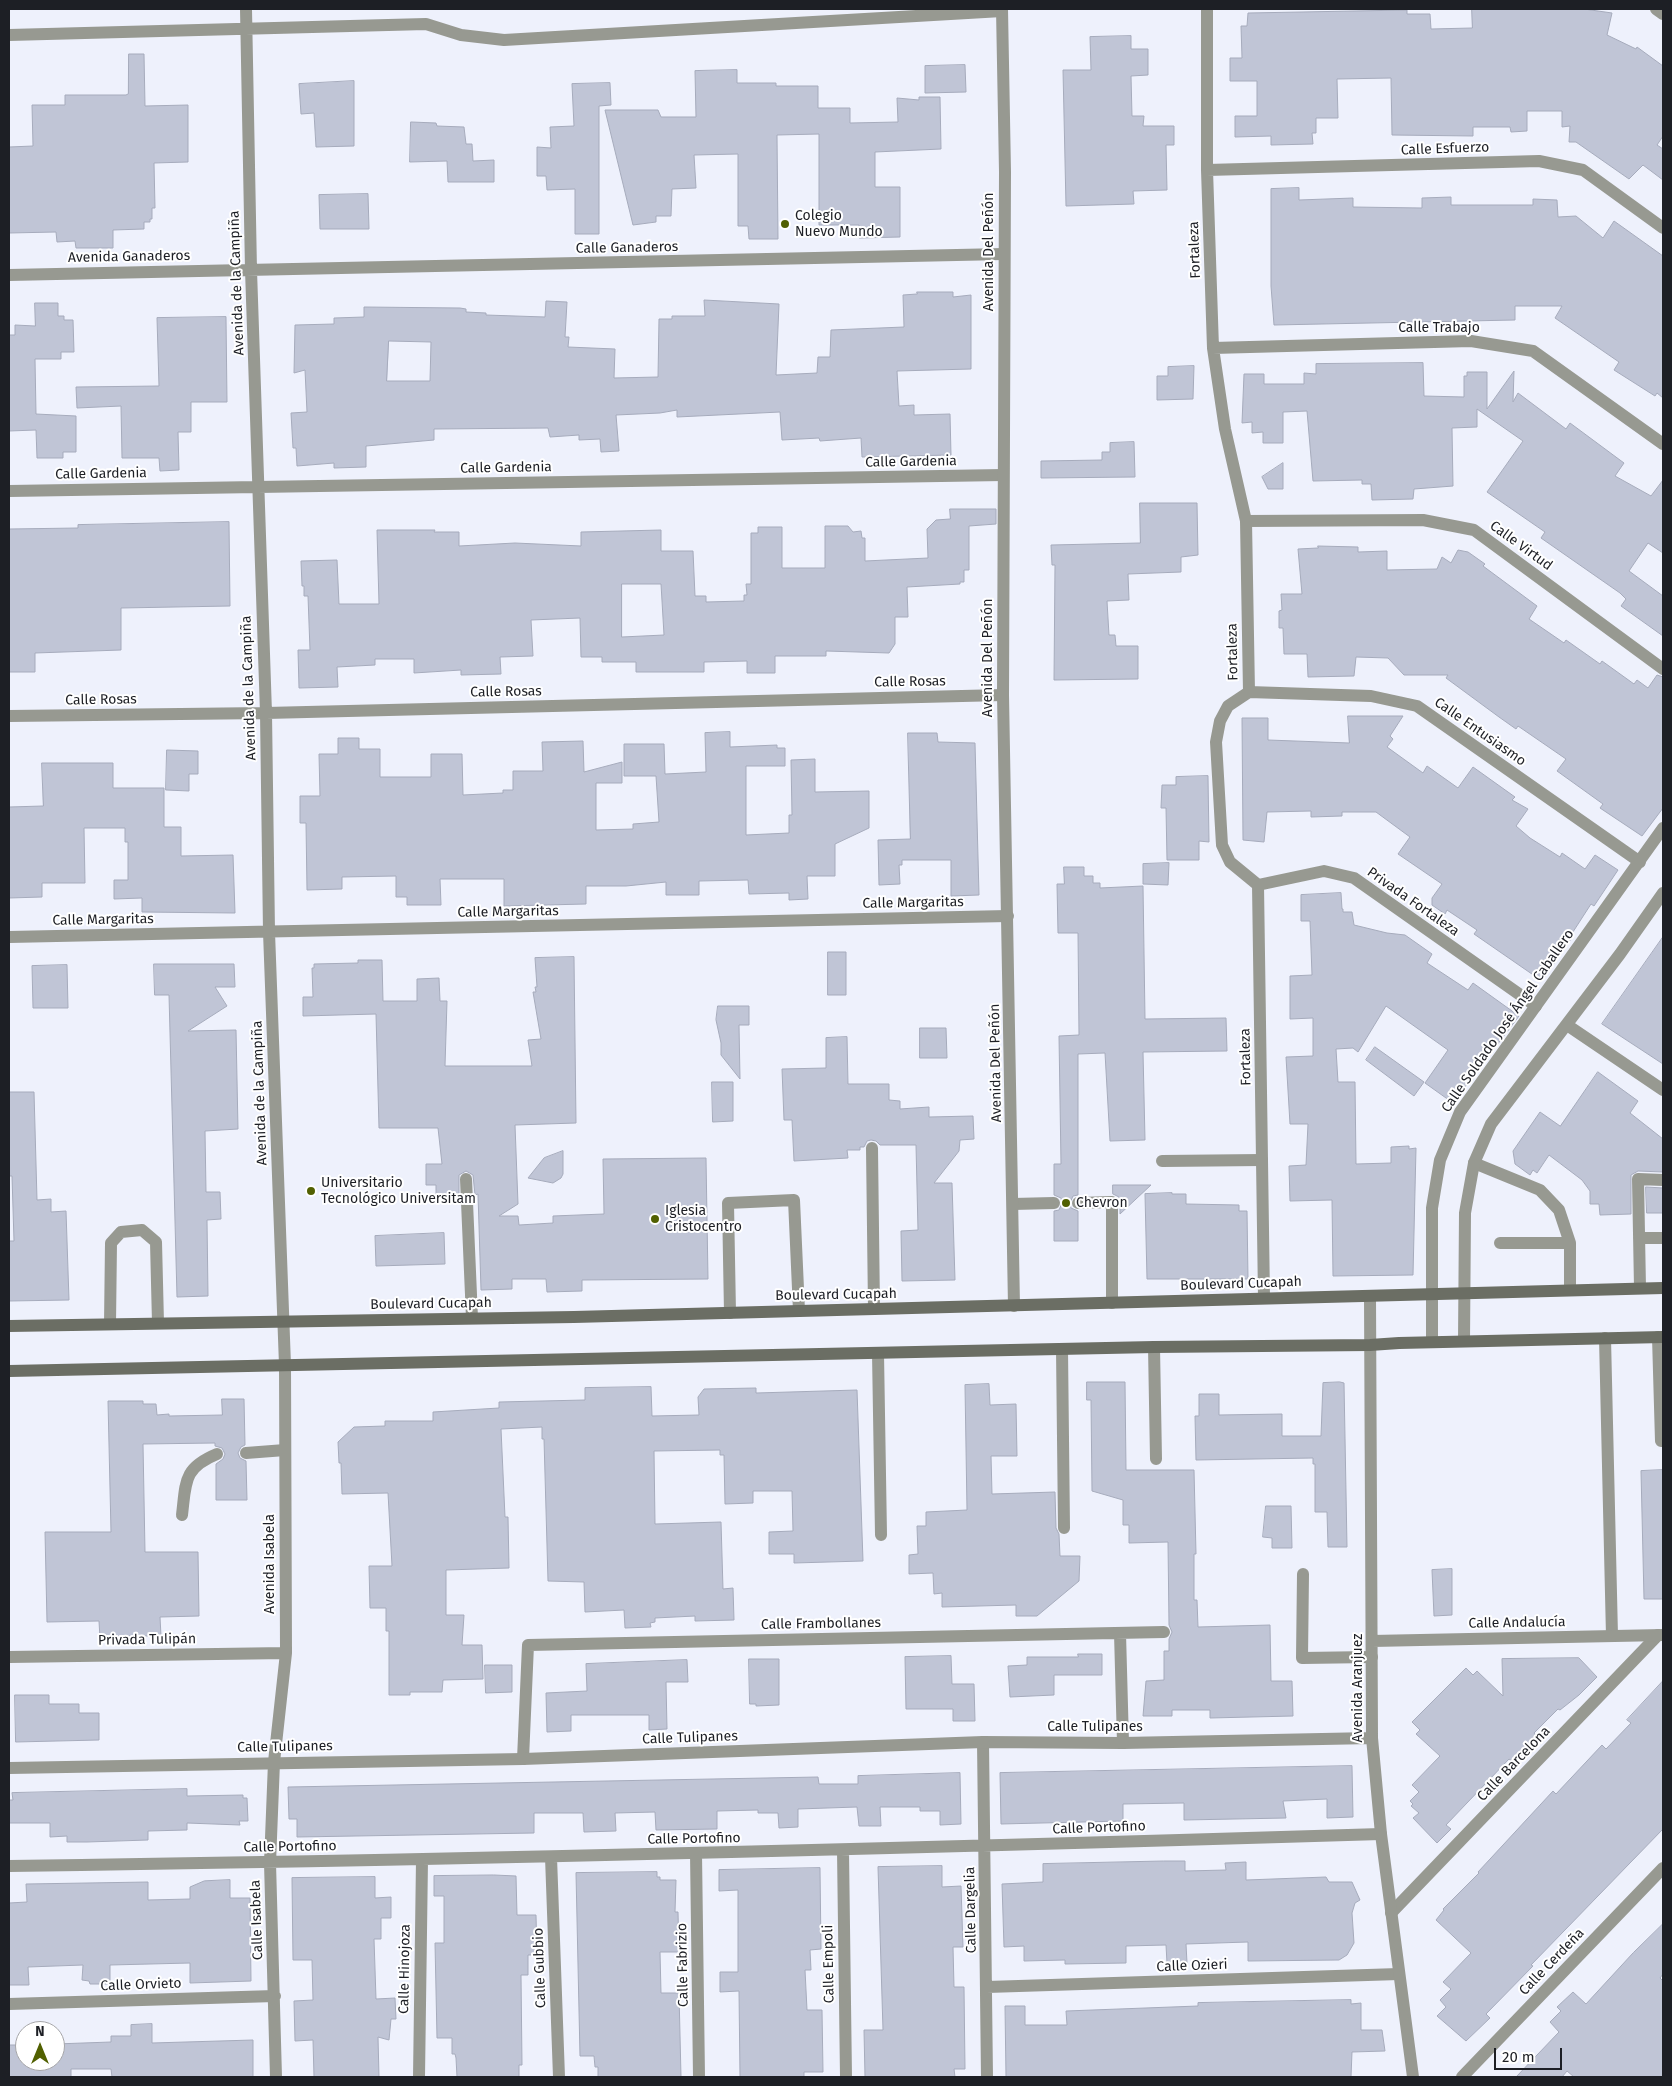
<!DOCTYPE html>
<html>
<head>
<meta charset="utf-8">
<style>
  body { margin:0 }
  #map { position:relative; width:1672px; height:2086px; overflow:hidden; background:#eef1fc; font-family:"Fira Sans",sans-serif }
  canvas { display:block }
  .frame { position:absolute; inset:0; border:10px solid #1d1f25; pointer-events:none }
  .north { position:absolute; left:15px; top:2021px; width:50px; height:50px; box-sizing:border-box; background:#fff; border:1px solid #a5a5a8; border-radius:50%; rotate:0deg; font-size:14px; font-weight:700; line-height:20px; text-align:center; color:#1d1f25 }
  .north::after { content:''; display:block; margin:auto; width:18px; height:22px; background:#516001; clip-path:polygon(50% 0,100% 100%,50% 72%,0 100%) }
  .scale { position:absolute; left:1494px; top:2048px; width:68px; height:22px; box-sizing:border-box; border:2px solid #1d1f25; border-top:0; padding-left:6px; font-size:15px; line-height:18px; white-space:nowrap; color:#1d1f25; -webkit-text-stroke:4px #fff; paint-order:stroke }
</style>
</head>
<body>
<div id="map">
<canvas width="1672" height="2086"></canvas>
<div class="frame"></div>
<div class="north">N</div>
<div class="scale">20 m</div>
</div>
<script>
const ctx = document.querySelector('canvas').getContext('2d');
ctx.lineJoin = 'round';
function fillPath(path, color) { ctx.fillStyle = color; ctx.fill(path, 'evenodd'); }
function trace(path, color, width, dash) { ctx.strokeStyle = color; ctx.lineWidth = width; ctx.lineCap = dash ? 'butt' : 'round'; ctx.setLineDash(dash || []); ctx.stroke(path); }
function write(font, color, halo, rows, align = 'center') {
  ctx.font = font + ' "Fira Sans",sans-serif'; ctx.lineWidth = 4; ctx.setLineDash([]); ctx.textBaseline = 'middle'; ctx.strokeStyle = halo; ctx.fillStyle = color; for (const [text, x, y, turn = 0] of rows) {
    ctx.save(); ctx.translate(x, y); ctx.rotate((+turn || 0) * Math.PI / 180); ctx.textAlign = isNaN(turn) ? turn : align; if (halo) ctx.strokeText(text, 0, 0); ctx.fillText(text, 0, 0); ctx.restore();
  }
}
const building = new Path2D(`
  M1472 9H1584L1612 13 1607 35 1636 49 1637 47 1663 66V136L1657 145 1663 149V180L1643 165 1629 179 1576 142H1569L1570 126 1562 127V111H1527V131L1511 132 1510 127H1473V136L1392 135 1391 78 1337 79 1338 118H1316V133H1312L1313 144 1271 145V136L1235 137V116H1257V81H1230V58H1242L1241 26H1247L1248 13 1407 10V14H1430L1431 29 1472 28Z
  M1131 36V49H1148V75L1131 76 1132 116H1144L1143 126H1174V145H1166L1167 190 1133 191 1134 204 1066 206 1063 70H1091L1090 37Z
  M129 54H144L145 106 188 105V162L154 163 155 208H152V219H150V222H144V229L113 230V248H76L75 241 57 242 56 232 9 233V147L33 146 32 105H65V95H126L128 94Z
  M965 65 966 92 925 93V66Z
  M737 70V83H776V86H818V108H850V123L898 122 897 98 919 100V97H940L941 149 875 152V187H900V237L859 238V225H819V134L777 135 778 239H749L748 226H738V154L694 155 696 188 672 189 671 216H656V222L633 225 605 110H658L661 117H696L695 71Z
  M354 81V146L316 147 314 113 301 114 299 84Z
  M610 83 611 105 599 106V234H575V189L547 190 546 176H537V147L551 148 550 127 574 126 572 84Z
  M411 122 436 123 437 126 464 127 466 144H472L473 161 494 160V182H448L447 161 410 162Z
  M1299 188V200L1353 198V207L1422 208V198L1451 197V205H1533V199L1557 200 1558 217 1576 216 1603 238 1614 221 1663 256V398L1657 393 1655 396 1614 370 1619 362 1555 318 1562 306H1515V320L1274 325 1271 286V189Z
  M368 194 369 229H320L319 195Z
  M917 292H953V297L971 295V369L897 371 899 406 914 405V415L950 414 951 455 862 457 861 438 820 441 819 438 782 440 780 412 677 417V410L660 413 616 415 619 451 601 452 600 439 579 440V435L550 437 548 428 434 429V440L366 446V467L334 468V463L297 466 296 448H293L291 413 307 412 305 370 294 373 295 325 334 324V318L364 317V307L460 308 466 309V312L486 313V315L545 317 546 301 567 302 565 337H569L568 347 615 349 614 378 658 377 659 319H672V316H705L704 300 779 304 776 375 817 373 818 357H830L831 330 904 327 903 295 917 294ZM389 341 431 342 430 381H387Z
  M35 303H58V316H64V320H73L74 352H61V359H35L36 414 76 416V452H63V458H37L36 430 9 431V335H15V325L35 326Z
  M226 317 227 402H191V432H178L179 470 160 471 159 458H122L121 406 77 408 76 387 159 386 157 318Z
  M1423 363 1424 396 1464 397V376H1467V372H1487V409L1514 371 1513 402 1518 393 1566 429 1570 423 1624 463 1615 476 1651 496 1663 480V553L1648 543 1629 571 1663 596V636L1621 606 1626 599 1620 593 1541 538 1545 532 1487 492 1523 441 1477 409V427L1452 428 1453 486 1414 489 1413 499 1372 500 1371 484H1362V480L1313 481 1307 411 1283 412V443H1263V432L1252 433V422L1242 423 1244 374H1264V384H1304V373L1316 374V364Z
  M1194 366 1193 399 1157 400V376H1168V367Z
  M1134 442 1135 477 1041 478V461L1102 460V452H1110V443Z
  M1283 463V489H1268L1262 477Z
  M1140 503H1197L1198 555 1181 557V572L1128 574 1129 600 1107 601 1109 635H1115L1116 646H1138V679L1054 680 1055 565H1052L1051 545 1140 543Z
  M950 509H996V524L969 526V570H964V582H960V584L907 587 908 617H895V644L889 653 826 651V656H775V673H747V661L704 662V672H636V662H602V657H581L580 618 531 620 533 656 500 657 501 674 461 675V670L414 673V659H375V665L337 667 338 687 299 688 298 650H310L308 596H304V586H302L301 561 337 560 339 604H379L377 530H435L434 532H459V546L515 543 581 546V532L661 530V551H693L695 596H706V602L744 601V595H747L746 584H751V533H758V527H782V568H825V526H848L853 532 861 531 862 538H865V561L928 558 927 529 936 520 950 519ZM622 584H661L664 635 622 637Z
  M229 522 230 606 121 608V650L35 653V672H9V529L78 528V525Z
  M1318 546 1358 547V552L1387 551V570L1437 569 1442 557 1451 563 1458 550 1468 552 1485 564 1483 566 1537 606 1529 619 1564 643 1566 640 1600 664 1602 661 1634 684 1637 680 1648 688 1657 675 1663 677V808L1642 836 1600 808 1603 804 1557 771 1566 759 1518 726 1516 729 1499 717 1446 678 1448 675H1404L1388 658 1356 657 1354 676 1308 677 1307 654H1284L1283 628H1279V611L1282 610 1281 594H1302L1298 549 1318 548Z
  M1348 716H1403L1390 736 1393 739 1387 747 1423 773 1427 766 1458 788 1473 767 1515 797 1512 800 1528 809 1516 826 1530 838 1560 857 1562 853 1585 869 1595 855 1618 870 1594 906 1591 904 1571 935 1573 936 1542 981 1474 934 1477 930 1447 910 1445 914 1432 905V898L1442 884 1398 854 1410 837 1376 812H1342V816L1311 817V811L1267 812 1264 842 1243 840 1242 718H1268V740L1349 743Z
  M730 732V747L777 745V748H785V766H746V835L789 833V815H792L791 760 815 759V792L869 791V828L835 844V876H807L808 899 789 900V893L749 894 748 880 699 881V895H666V882L626 886H586V904L504 906V879H440L441 905H407V897H396V876L342 877V889L307 890 306 823H300V796H320L319 754H338V738H359V749H380V777H431V754H462L463 795 503 793V790H513V771H543L542 742 583 741 584 772 622 762V783H596V830L633 829V824L659 822 656 776H624V744H664L665 774 706 772 705 733Z
  M908 733H937L938 742 975 743 979 895 951 896V860H902V865H899L900 884 879 885 878 840 910 839Z
  M167 750 198 751V774H189V791L166 790Z
  M42 763H113V788H164V827H181V856L233 855 235 913 142 912V898L114 899V880H128V842H125V828H84L85 883H42V897L9 898V807L43 806Z
  M1208 776 1209 842 1199 841V860H1167L1166 808H1161L1162 785H1176V777Z
  M1169 863 1168 885 1143 884V864Z
  M1064 867H1084V876H1093V883H1100V888L1143 886 1145 1019 1226 1018 1227 1051 1143 1052 1145 1140 1110 1141 1105 1053 1078 1054V1195L1073 1196 1070 1203 1071 1208 1078 1211V1241H1054V1211L1059 1210 1062 1203 1061 1198 1054 1195V1164H1061L1059 1036 1079 1035 1078 933H1058L1057 884H1064Z
  M1341 893 1342 909H1343V912H1352L1354 925 1387 933 1405 935 1432 954 1427 963 1468 990 1473 983 1519 1016 1453 1103 1425 1083 1448 1050 1386 1006 1358 1052 1353 1048 1336 1049 1338 1082H1355L1356 1164 1391 1163V1147L1409 1146V1149L1416 1148 1413 1275 1333 1276 1332 1200 1290 1201 1289 1166 1306 1165 1308 1124H1290L1286 1057 1313 1056V1018L1290 1019V976L1312 975 1310 921H1301V895Z
  M1663 937V1064L1602 1024Z
  M828 952H846V995H828Z
  M574 957 576 1123 515 1125 518 1204 499 1216H518L519 1225 553 1223V1216L604 1214 603 1159 706 1158 708 1279 582 1280V1291L547 1292 546 1279H512V1289L481 1290 478 1194 475 1195 473 1175 466 1171 459 1175V1195L436 1196V1185H426V1164H442L438 1128H379L376 1014 303 1016V997H313L312 968H314V964L358 963V960H382L383 1001H417V979L439 978 440 1001H447L445 1066H532L528 1040 541 1039 533 992H536L535 987H537L535 958Z
  M154 964H234L235 987H215L227 1006 188 1031 236 1030 238 1129 205 1131 206 1192H220L221 1219 207 1220 208 1296 177 1297 169 995H155Z
  M67 965 68 1008H33L32 966Z
  M718 1006H749V1025H739L740 1079 721 1055V1043L716 1020Z
  M920 1028H946L947 1058H920Z
  M847 1037 848 1084H889V1100L900 1101V1109L929 1107V1117L973 1116 974 1139 960 1140 959 1151 934 1183H952L955 1280 902 1281 901 1231 918 1230 916 1145H880L876 1141 871 1140 867 1141 864 1147H860V1150H847L848 1158 794 1161 792 1120H784L782 1069 826 1068V1038Z
  M1375 1047 1424 1082 1414 1096 1366 1060Z
  M1598 1072 1638 1101 1630 1113 1663 1139V1172L1638 1171 1631 1175V1214L1600 1215 1599 1204H1590V1191L1582 1180 1549 1155 1537 1173 1533 1170 1530 1175 1515 1164 1513 1151 1540 1112 1560 1126Z
  M712 1082H733V1121L713 1122Z
  M9 1092H34L37 1200 51 1199V1212L66 1211 69 1300 9 1301V1241H14L12 1176H9Z
  M563 1151V1174L561 1178 553 1183 528 1178 544 1158Z
  M1113 1185H1151L1120 1214V1202L1119 1197 1113 1194Z
  M1646 1187 1663 1188V1213H1647Z
  M1172 1193V1194H1186V1204L1239 1205V1211H1247L1248 1279H1147L1145 1194Z
  M444 1233 445 1264 376 1266 375 1236Z
  M1087 1382H1125L1126 1470H1194L1196 1554H1194V1600H1197L1198 1627 1270 1625 1271 1681H1292L1293 1716 1210 1718V1710H1172V1716H1143L1146 1681 1164 1680V1651H1169V1639L1172 1632 1169 1625 1168 1542 1129 1543V1525H1123V1500L1092 1491 1091 1400H1087Z
  M1340 1382 1344 1383 1347 1547H1328L1327 1512H1315V1464H1313V1458L1196 1460 1195 1416H1199V1394H1219V1415L1282 1414V1436H1321L1323 1383Z
  M989 1384 990 1405 1016 1404 1017 1456H991L992 1494 1055 1492 1056 1528 1059 1534 1060 1556H1080L1079 1581 1037 1616H1016V1605L942 1607V1593L934 1594 933 1573 909 1574V1555L918 1554 917 1526H926V1512L967 1510 965 1385Z
  M651 1387 652 1416 699 1415 698 1397 704 1389 756 1388V1393L857 1390 863 1561 794 1563V1554H769V1532L793 1531 792 1491H753V1503L725 1504 724 1455H720V1450L654 1451 655 1524 721 1522 723 1589 733 1588 734 1620 695 1621V1616L655 1618V1622L650 1623 651 1627 625 1628 624 1610 585 1612 584 1582 548 1581 544 1439H542V1427L501 1429 505 1517H508L509 1568 446 1570V1615H464L462 1645H482L483 1679 443 1680 442 1692H410V1695H389V1631H386V1608H370L369 1566H392L388 1493 342 1494 341 1463H339L338 1442 354 1427 385 1426V1421H433V1412L499 1408V1402L585 1400V1388Z
  M222 1399H244L245 1445 241 1447 238 1453 240 1458 246 1461 247 1500H216V1464L223 1459 225 1454 222 1448 215 1446V1443L143 1444 145 1552H198L199 1616 160 1617 161 1636H126V1638L100 1639 99 1621 47 1622 45 1532H111L108 1401H143V1404H156L157 1415 169 1414V1416L222 1415Z
  M1663 1470V1599H1644L1641 1471Z
  M1266 1506H1291L1292 1548H1272V1538L1263 1537Z
  M1452 1569V1615L1434 1616 1432 1570Z
  M1078 1654H1102V1675H1054V1695L1010 1697 1008 1666 1027 1665V1657H1078Z
  M951 1656 952 1684H974L975 1721H953V1709H906L905 1657Z
  M1579 1658 1597 1677 1579 1695 1560 1710 1558 1709 1534 1733 1538 1738 1514 1763 1509 1759 1446 1825 1451 1829 1437 1843 1413 1818 1419 1813 1411 1806 1413 1804 1410 1801 1419 1792 1412 1785 1440 1756 1416 1734 1420 1730 1412 1722 1466 1668 1473 1675 1477 1671 1503 1696 1502 1659Z
  M749 1659H779V1705L756 1706V1704H750Z
  M687 1660 688 1682H666L667 1729 649 1730V1715H571V1731L547 1732 546 1693 587 1691 586 1664Z
  M485 1665H512V1692L486 1693Z
  M1663 1681V1829L1531 1965 1533 1966 1486 2014 1490 2018 1466 2041 1437 2016 1446 2007 1440 2000 1451 1989 1443 1982 1471 1953 1436 1920 1444 1910 1443 1909 1479 1873 1478 1872 1553 1791 1556 1794 1602 1745 1606 1749 1631 1723 1627 1720Z
  M15 1695H49V1704H79V1713H99V1740L16 1742Z
  M1352 1766 1353 1817 1327 1818V1799L1283 1801 1286 1818 1184 1820V1803L1123 1804V1821L1001 1824 1000 1773Z
  M960 1773 961 1824 940 1825V1811H920V1807H880L881 1826H859L857 1807 798 1809V1827L779 1828 778 1813H758V1810L717 1811V1829L656 1830 655 1812 615 1813 616 1831 584 1832 583 1813H534V1833L297 1837V1819H289L288 1787 818 1777 819 1784H858V1776Z
  M187 1789V1796L243 1795V1798H247L248 1821H239L240 1825 187 1823V1830L148 1831V1840L87 1842H67V1836L50 1837V1823H9V1800H13L12 1793Z
  M1164 1861H1185V1871L1226 1870 1225 1863 1246 1862V1880L1326 1877 1329 1882H1352L1360 1900 1355 1903 1352 1913 1354 1943 1347 1955 1339 1960 1248 1961V1942L1186 1944 1187 1963H1167L1166 1945 1126 1946V1963L1065 1964V1960L1024 1961V1946L1004 1947 1002 1884 1043 1882V1864Z
  M942 1866V1887L961 1886 963 1947H953L954 1987H964L965 2069H954L955 2077H865L864 2030H883L878 1867Z
  M820 1868 821 1949 810 1950 811 1970H805L807 2010H822L823 2072H804V2077H740L739 1991 720 1992V1972H738V1890L719 1891V1870Z
  M657 1872V1877H660V1880H676L675 1912H678L679 1952H660L661 1993H679L681 2077H598V2067H595L594 2056H580L576 1873Z
  M494 1875 516 1876 517 1915H536L537 1955H528V1975H521L522 2065H519V2077H457L456 2058 455 2054H452V2038H437L435 1943H444V1896H434V1876Z
  M375 1877V1898L391 1897V1918H381V1939H374L376 1999 395 1998 396 2019H391L389 2040 378 2037 379 2077H314L313 2040 295 2041 294 2001 313 2000 312 1960H293L292 1878Z
  M230 1880V1898H250L251 1981 190 1983V1963L110 1965V1984H90L89 1981 82 1980 83 1965 28 1967 29 1985H9V1903L27 1902 26 1884 148 1882V1900L190 1899V1887L204 1881Z
  M1663 1924V1974L1660 1978 1663 1981V2077H1574L1567 2071 1562 2077H1516L1559 2032 1550 2022 1561 2011 1557 2007 1573 1992 1586 2004 1633 1953Z
  M1351 2000V2004L1361 2003V2030H1382L1385 2051 1352 2052 1351 2077H1006L1005 2006H1025V2025H1067L1066 2011 1198 2006V2003Z
  M152 2024V2043L253 2040V2077H112L111 2069H71V2077H9V2045H25V2061H55V2044L111 2042V2036H131V2025Z`);
const service = new Path2D(`
  M872 1148 874 1309
  M1162 1161 1262 1160
  M1474 1163 1540 1190 1559 1210 1570 1243V1290
  M466 1179 472 1318
  M1078 1203 1112 1202V1303
  M1013 1204 1054 1203
  M1639 1238H1663
  M1500 1243H1570
  M1640 1288 1638 1179 1663 1180
  M730 1313 728 1203 794 1200 799 1311
  M110 1324 111 1243 121 1232 142 1230 156 1242 158 1323
  M1658 1337 1661 1441H1663
  M1605 1338 1612 1636
  M1154 1347 1156 1459
  M1062 1349 1064 1528
  M878 1353 881 1535
  M246 1453 285 1450
  M182 1515C186 1482 183 1468 217 1454
  M1303 1574 1302 1658 1372 1657`);
const minor = new Path2D(`
  M246 9 251 270 266 713 269 932 285 1365 286 1653 274 1762 270 1863 276 2077
  M1207 9V170L1213 348 1225 429 1246 521 1249 692
  M1656 9 1663 14
  M9 35 426 24 461 35 504 40 1002 11
  M1207 170 1539 161 1583 170 1663 228
  M9 275 1004 254
  M1213 348 1471 341 1533 351 1663 444
  M9 491 1003 475
  M1246 521 1423 520 1474 530 1663 669
  M1249 692 1371 696 1417 706 1640 862
  M1249 692 1228 706 1220 721 1216 742 1222 845 1230 862 1258 885
  M9 716 266 713 1003 695
  M1258 885 1264 1298
  M1258 885 1324 871 1354 878 1536 1006
  M9 937 1008 916
  M1567 1025 1663 1090
  M1120 1633 1123 1743
  M9 1657 286 1653
  M983 1742 987 2077
  M523 1759 528 1645 1164 1632
  M843 1851 846 2077
  M696 1853 699 2077
  M551 1857 559 2077
  M9 1866C466 1860 923 1848 1381 1834
  M1391 1913 1658 1635
  M987 1987 1399 1974
  M9 2004 275 1996
  M419 2077 422 1860
  M1462 2077 1663 1868`);
const tertiary = new Path2D(`
  M1002 9 1005 172 1003 695 1014 1306
  M1370 1296 1372 1738 1381 1834 1413 2077
  M1464 1341 1465 1213 1474 1163 1491 1124 1620 954 1663 893
  M1432 1342V1208L1440 1160 1460 1112 1663 828
  M1372 1641 1663 1635
  M9 1768 523 1759 983 1742 1123 1743 1372 1738`);
const secondary = new Path2D(`
  M9 1326 574 1317 1663 1288
  M9 1371 1154 1347 1370 1345 1399 1343 1663 1337`);
const markers = [
  [785,224,5,"#516001"],
  [311,1191,5,"#516001"],
  [1066,1203,5,"#516001"],
  [655,1219,5,"#516001"]
];
const streetNames = [
  ["Calle Esfuerzo",1445,149,-2],
  ["Calle Ganaderos",627,248,-1],
  ["Fortaleza",1195,250,-92],
  ["Avenida Del Peñón",989,252,-90],
  ["Avenida Ganaderos",129,257,-1],
  ["Avenida de la Campiña",237,283,-92],
  ["Calle Trabajo",1439,328],
  ["Calle Gardenia",911,462,-1],
  ["Calle Gardenia",506,468,-1],
  ["Calle Gardenia",101,474,-1],
  ["Calle Virtud",1521,546,36],
  ["Fortaleza",1233,652,-91],
  ["Avenida Del Peñón",988,658,-90],
  ["Calle Rosas",910,682,-1],
  ["Avenida de la Campiña",249,688,-92],
  ["Calle Rosas",506,692,-1],
  ["Calle Rosas",101,700,-1],
  ["Calle Entusiasmo",1480,732,35],
  ["Privada Fortaleza",1413,902,35],
  ["Calle Margaritas",913,903,-1],
  ["Calle Margaritas",508,912,-1],
  ["Calle Margaritas",103,920,-1],
  ["Calle Soldado José Ángel Caballero",1508,1021,-55],
  ["Fortaleza",1246,1057,-91],
  ["Avenida Del Peñón",996,1063,-91],
  ["Avenida de la Campiña",260,1093,-92],
  ["Boulevard Cucapah",1241,1284,-2],
  ["Boulevard Cucapah",836,1295,-1],
  ["Boulevard Cucapah",431,1304,-1],
  ["Avenida Isabela",270,1564,-90],
  ["Calle Andalucía",1517,1623,-1],
  ["Calle Frambollanes",821,1624,-1],
  ["Privada Tulipán",147,1640,-1],
  ["Avenida Aranjuez",1358,1688,-90],
  ["Calle Tulipanes",1095,1727],
  ["Calle Tulipanes",690,1738,-2],
  ["Calle Tulipanes",285,1747,-1],
  ["Calle Barcelona",1514,1764,-46],
  ["Calle Portofino",1099,1828,-2],
  ["Calle Portofino",694,1839,-1],
  ["Calle Portofino",290,1847,-1],
  ["Calle Dargelia",971,1910,-91],
  ["Calle Isabela",257,1920,-92],
  ["Calle Cerdeña",1552,1962,-46],
  ["Calle Empoli",829,1964,-91],
  ["Calle Fabrizio",683,1965,-91],
  ["Calle Ozieri",1192,1966,-2],
  ["Calle Gubbio",540,1968,-92],
  ["Calle Hinojoza",405,1969,-89],
  ["Calle Orvieto",141,1985,-2]
];
const poiNames = [
  ["Colegio",795,216],
  ["Nuevo Mundo",795,232],
  ["Universitario",321,1183],
  ["Tecnológico Universitam",321,1199],
  ["Chevron",1076,1203],
  ["Iglesia",665,1211],
  ["Cristocentro",665,1227]
];
fillPath(building, '#c0c5d6');
trace(building, '#a6abbc', 1);
trace(service, '#979991', 12);
trace(minor, '#979991', 12);
trace(tertiary, '#979991', 12);
trace(secondary, '#6b6e64', 12);
for (const [x, y, r, color] of markers) { const dot = new Path2D(); dot.arc(x, y, r, 0, 2 * Math.PI); ctx.fillStyle = color; ctx.fill(dot); trace(dot, '#fff', 2); }
write('14px', '#1d1f25', '#fff', streetNames);
write('14px', '#1d1f25', '#fff', poiNames, 'left');
</script>
</body>
</html>
